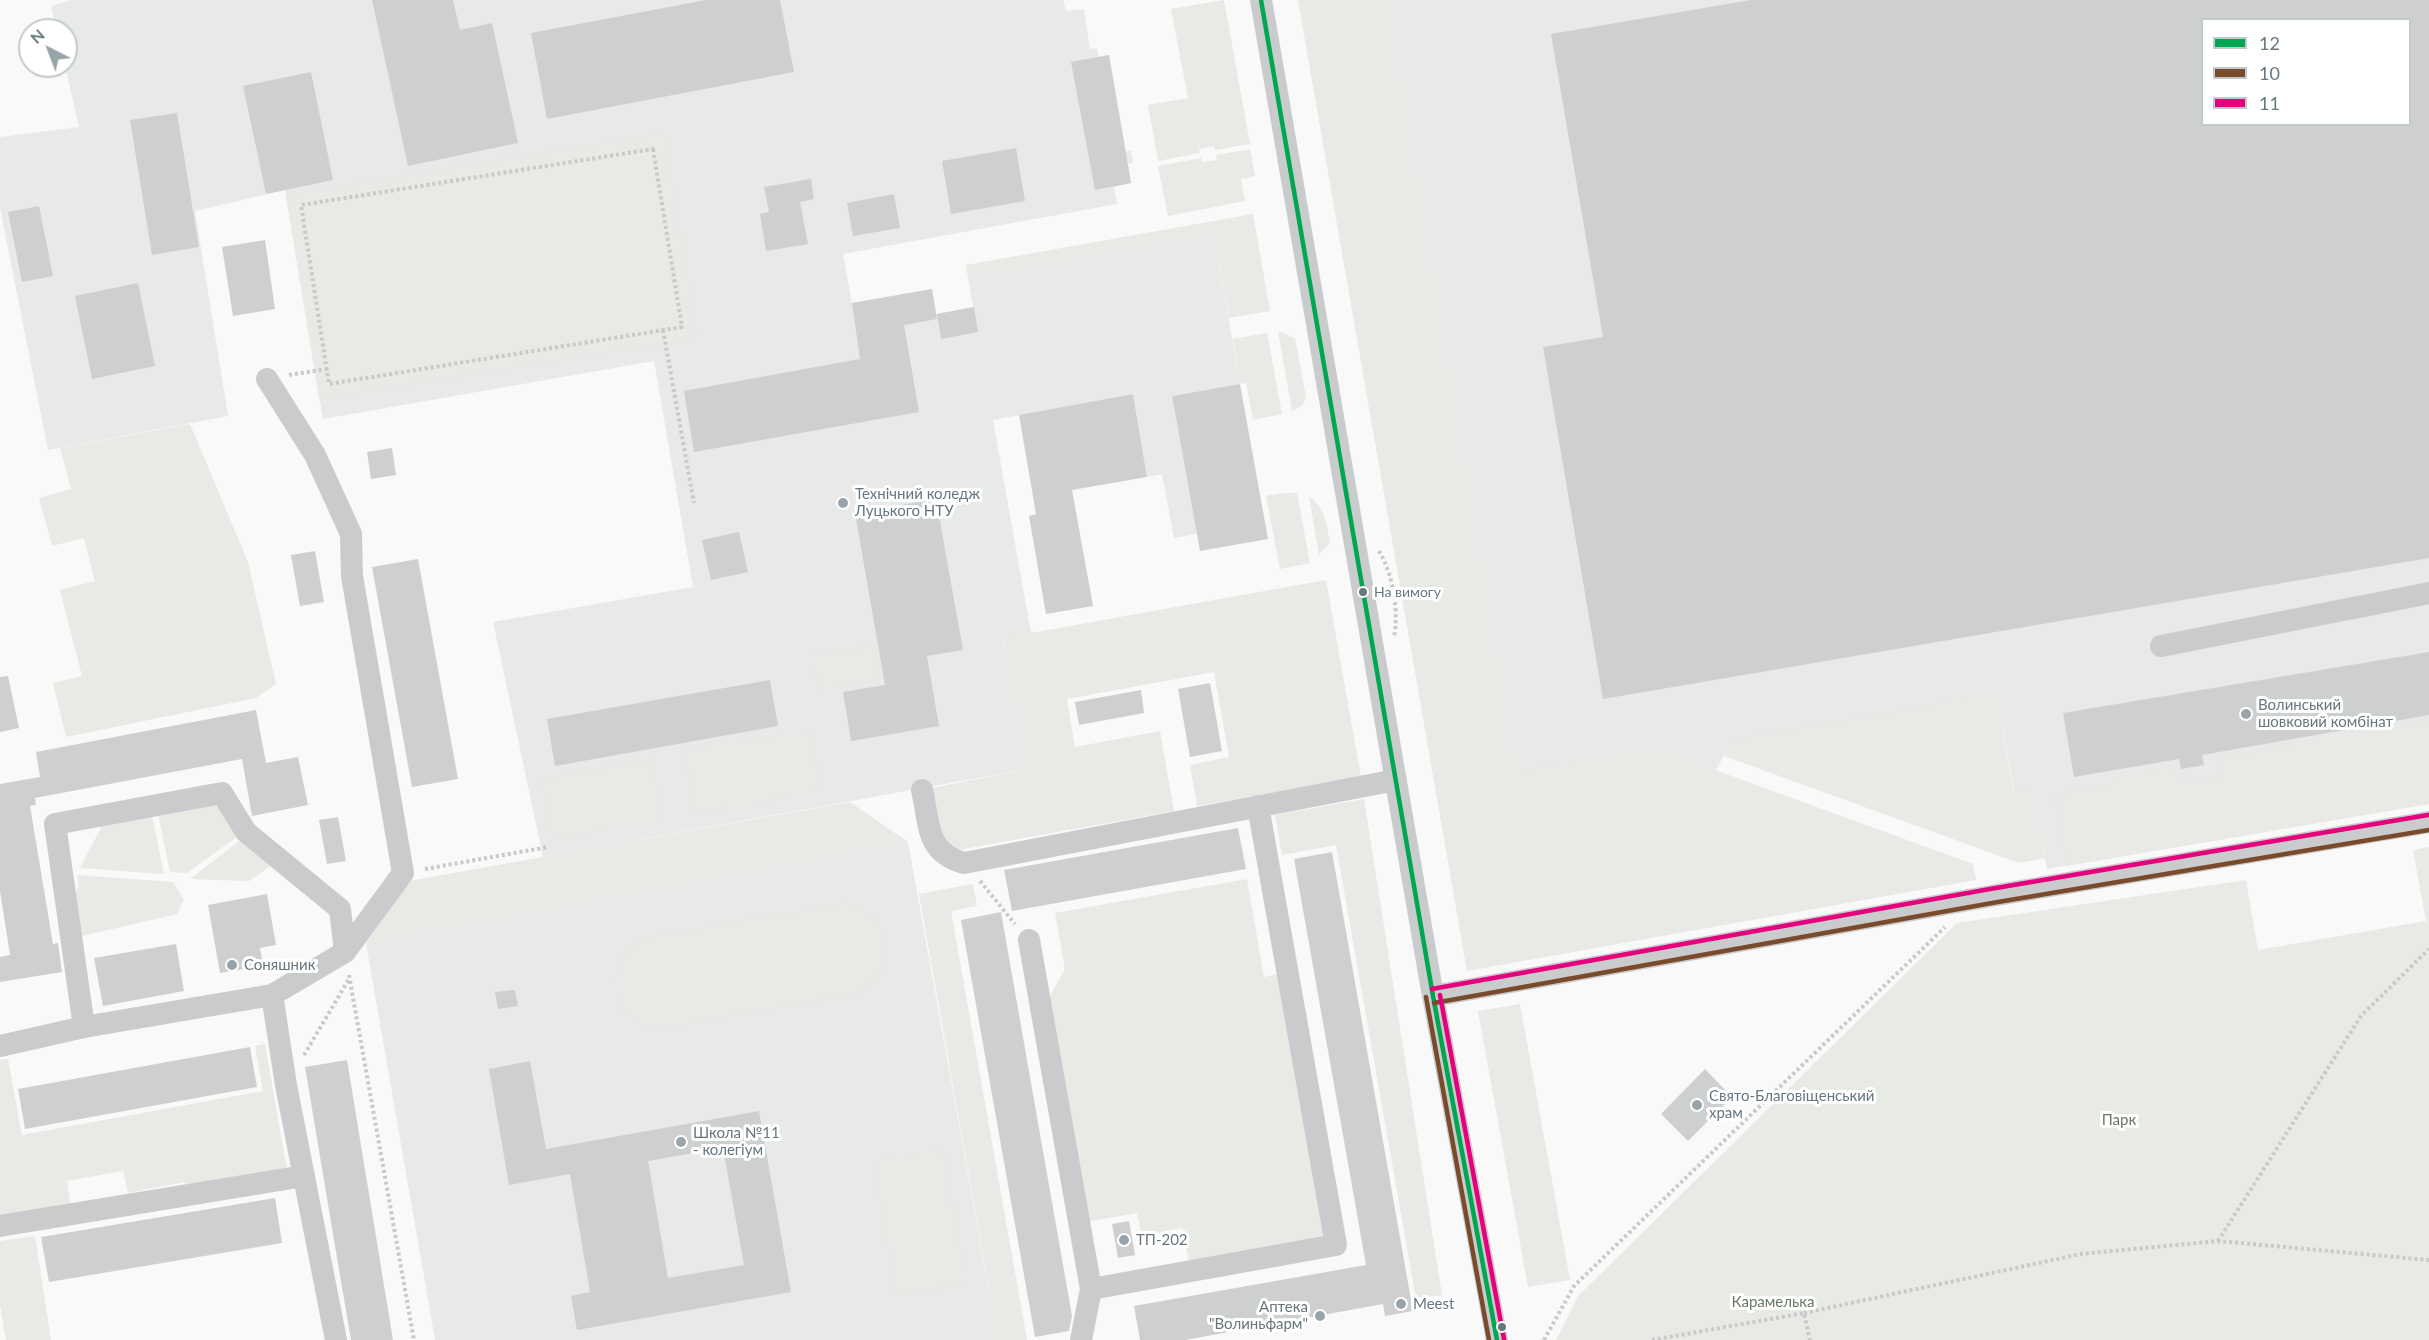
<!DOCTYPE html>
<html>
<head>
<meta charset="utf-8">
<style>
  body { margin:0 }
  #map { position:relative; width:2429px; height:1340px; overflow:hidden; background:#f9f9f9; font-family:Lato,sans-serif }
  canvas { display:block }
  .legend { position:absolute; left:2201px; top:18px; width:210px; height:108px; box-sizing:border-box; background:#fff; border:2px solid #c2c9cc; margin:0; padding:8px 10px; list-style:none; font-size:18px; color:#667780 }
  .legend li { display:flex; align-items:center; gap:12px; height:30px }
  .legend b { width:30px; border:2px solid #c2c9cc }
  .north { position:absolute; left:18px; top:18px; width:60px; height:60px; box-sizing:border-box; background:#fff; border:2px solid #c2c9cc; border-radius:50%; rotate:318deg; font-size:16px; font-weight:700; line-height:24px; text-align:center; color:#667780 }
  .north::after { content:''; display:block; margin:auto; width:21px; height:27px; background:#99a4aa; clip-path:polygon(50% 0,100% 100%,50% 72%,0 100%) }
</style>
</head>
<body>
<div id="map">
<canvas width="2429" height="1340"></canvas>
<ul class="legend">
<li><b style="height:8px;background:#00a651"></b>12</li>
<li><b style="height:8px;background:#7a4b2a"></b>10</li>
<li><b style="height:8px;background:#e5007d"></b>11</li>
</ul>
<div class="north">N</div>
</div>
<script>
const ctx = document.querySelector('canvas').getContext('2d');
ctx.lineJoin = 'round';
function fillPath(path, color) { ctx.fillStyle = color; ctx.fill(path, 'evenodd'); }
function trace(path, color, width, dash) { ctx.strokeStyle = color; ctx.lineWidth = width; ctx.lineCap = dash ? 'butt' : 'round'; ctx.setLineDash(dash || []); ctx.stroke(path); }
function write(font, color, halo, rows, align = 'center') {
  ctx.font = font + ' Lato,sans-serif'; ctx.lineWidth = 6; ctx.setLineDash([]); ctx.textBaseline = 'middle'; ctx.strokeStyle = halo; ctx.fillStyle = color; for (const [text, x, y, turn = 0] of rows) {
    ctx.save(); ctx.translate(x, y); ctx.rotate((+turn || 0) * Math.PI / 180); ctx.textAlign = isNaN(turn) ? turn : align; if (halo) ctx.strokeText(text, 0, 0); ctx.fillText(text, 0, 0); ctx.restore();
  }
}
const built = new Path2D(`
  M71 0H1063L1066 11 1084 9 1090 49 1097 48 1099 57 1109 55 1126 151H1131L1133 163 1128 164 1131 183 1114 187 1117 204 843 254 852 303 932 289 936 314 973 307 968 278 1214 234 1240 384 1172 396 1197 534 1174 538 1162 474 1147 477 1133 394 993 420 1031 633 1003 639 1027 769 543 857 493 622 693 587 654 361 323 419 285 190 195 211 228 416 48 450 0 208V137L79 127 65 66 66 30H57L51 6Z
  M1387 0H2429V804L2047 869 2033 789 2014 792 1997 693 1730 745 1716 770 1655 748 1516 772ZM2202 20H2410V124H2202Z
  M908 842 998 1340H435L366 943Z`);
const green = new Path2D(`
  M1224 0 1250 144 1215 150 1214 146 1199 149 1200 153 1158 161 1148 105 1188 98 1171 9Z
  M1298 0H1387L1516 771 1655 748 1973 864 1976 880 1467 971Z
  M664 133 697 338 319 399 286 195Z
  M1250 149 1255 176 1241 179 1245 201 1168 216 1158 166 1201 158 1202 162 1217 160 1216 155Z
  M1253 214 1270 311 1229 318 1214 234 968 278 966 265Z
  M1278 331 1295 338 1306 397 1302 406 1292 411Z
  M1267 333 1282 414 1253 420 1246 383 1240 384 1233 339Z
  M190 424 248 562 276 684 256 698 66 737 53 683 82 676 60 590 95 581 84 538 52 546 39 498 71 489 60 448Z
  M1282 493H1297L1310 563 1280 569 1266 496Z
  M1309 496C1325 508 1327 524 1330 543L1319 555Z
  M1326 580 1361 777 1197 806 1190 765 1229 757 1214 672 1067 699 1075 747 1160 731 1174 811 958 850 941 838 932 788 1027 769 1003 638Z
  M872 646 878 680 818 691 812 656Z
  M1997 693 2013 791 2033 788 2045 858 2019 863 1724 756 1730 745 1738 739Z
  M2429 721V804L2067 866 2054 794 2113 784 2112 776 2175 765 2179 783 2219 777 2216 758Z
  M811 730 821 791 695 813 684 752Z
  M652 759 662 820 553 839 542 779Z
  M1364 799 1442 1295 1416 1299 1336 845 1282 855 1275 815Z
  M850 802 908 842 366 943 409 881Z
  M214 803 224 812 238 836 187 873 170 872 158 814Z
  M152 815 164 874 80 868 102 826Z
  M242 839 275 863 249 881 190 879Z
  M2429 847V1340H1556L1578 1296 1957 923 2246 880 2258 950 2426 921 2413 850Z
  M77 875 173 882 184 899 177 914 78 937 71 901 79 886Z
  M1247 879 1264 977 1280 974 1328 1241 1190 1266 1182 1228 1142 1236 1137 1213 1086 1222 1047 1001 1065 969 1055 913Z
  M973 884 977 906 951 911 1027 1340H998L919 894Z
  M844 903C892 914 902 966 860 993L658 1029C609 1018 600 967 642 939Z
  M1520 1004 1570 1280 1528 1287 1478 1011Z
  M265 1044 287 1170 187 1189 185 1182 128 1193 123 1171 67 1181 70 1203 0 1216V1060L8 1059 22 1135 263 1091 255 1046Z
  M943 1149 966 1283 896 1296 873 1161Z
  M35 1236 51 1340H6L0 1305V1241Z`);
const building = new Path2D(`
  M372 0H453L460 30 492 23 518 143 408 166Z
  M706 0H780L794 72 547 119 531 33Z
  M1751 0H2429V558L1603 699 1543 347 1603 337 1551 34ZM2202 20H2409V124H2202Z
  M1109 55 1131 183 1095 190 1071 62Z
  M311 72 333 180 266 194 243 86Z
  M177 113 199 247 152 255 130 120Z
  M1016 148 1025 201 951 214 942 161Z
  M811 179 814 199 800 202 808 244 766 251 760 214 769 212 764 187Z
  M894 194 900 228 853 236 847 203Z
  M39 206 53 276 22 282 8 212Z
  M265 240 275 309 233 316 222 247Z
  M138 283 155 366 92 379 75 296Z
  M932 289 937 319 904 325 919 412 694 452 684 391 860 359 852 303Z
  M974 307 978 332 941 339 937 314Z
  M1240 384 1268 539 1200 551 1172 396Z
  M1133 394 1147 477 1072 490 1093 606 1046 614 1029 516 1036 514 1019 415Z
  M392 448 396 475 371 479 367 452Z
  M936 499 963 650 927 656 939 726 851 741 843 692 885 685 855 513Z
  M739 532 748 572 711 580 702 540Z
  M315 551 324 602 300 606 291 555Z
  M418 559 458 779 412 787 372 567Z
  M2429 652V715L2202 755 2204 765 2181 769 2179 759 2074 777 2063 713Z
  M8 676 19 728 0 732V677Z
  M770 680 778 726 555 766 547 719Z
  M1210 683 1222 751 1190 757 1178 689Z
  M1141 690 1144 713 1079 725 1075 702Z
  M256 710 266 763 298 757 308 805 252 816 242 759 35 798 36 805 30 806 53 944 58 943 62 972 0 982V957L10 955 0 891V784L40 777 36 752Z
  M338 817 346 861 327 864 319 820Z
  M1238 828 1246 869 1012 911 1004 870Z
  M1332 852 1413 1311 1385 1316 1383 1304 1185 1340H1140L1134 1306 1366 1265 1294 859Z
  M267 894 276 945 260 948 263 966 220 973 208 905Z
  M1001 912 1072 1316 1069 1331 1035 1337 961 920Z
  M176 944 184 991 103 1006 94 958Z
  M515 990 518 1006 498 1009 495 992Z
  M250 1047 257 1087 25 1129 18 1089Z
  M347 1060 393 1340H351L335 1246 305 1067Z
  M530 1061 546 1149 759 1111 791 1292 577 1330 571 1296 590 1292 570 1174 509 1185 489 1069ZM723 1148 744 1265 668 1278 648 1161Z
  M1705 1069 1732 1097 1688 1141 1661 1114Z
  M275 1198 282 1243 49 1282 41 1237Z
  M1129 1221 1135 1255 1118 1258 1112 1224Z`);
const path = new Path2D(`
  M653 149 682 327 329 384 301 205Z
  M663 330 694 503
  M289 375 327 369
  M1379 551C1393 574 1399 611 1394 637
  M425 869 548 847
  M980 881 1015 924
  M349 975 414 1340
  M304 1055 349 979
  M2218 1241 2361 1016 2429 949
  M1804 1313 2081 1254 2218 1241 2429 1260
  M1544 1340 1574 1286 1945 927
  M1652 1340 1804 1313 1810 1340`);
const minor = new Path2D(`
  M1261 0 1433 996 1497 1340
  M267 379 315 455 351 534 352 576 403 873 345 952 272 995
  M2161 646 2429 593
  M922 790C930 824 925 852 964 863L1396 780
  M1029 940 1091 1289 1336 1245 1258 806
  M1433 996 1991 896 2429 822
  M84 1027 55 824 222 793 246 832 340 909 345 952
  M0 1046 84 1027 272 995 286 1085 336 1340
  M0 1226 304 1176
  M1081 1340 1091 1289`);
const bus1 = new Path2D(`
  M1261 0 1433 996 1497 1340`);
const bus2 = new Path2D(`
  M1426 997 1489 1340
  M1434 1003 1992 903 2429 830`);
const bus3 = new Path2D(`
  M1432 989 1990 889 2428 815
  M1440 995 1504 1339`);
const markers = [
  [843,503,6,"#99a4aa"],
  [1363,592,5,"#667780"],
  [2246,714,6,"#99a4aa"],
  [232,965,6,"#99a4aa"],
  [1697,1105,6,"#99a4aa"],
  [681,1142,6,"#99a4aa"],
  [1124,1240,6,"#99a4aa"],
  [1401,1304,6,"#99a4aa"],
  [1320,1316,6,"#99a4aa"],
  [1502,1327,5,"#667780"]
];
const busNames = [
  ["На вимогу",1374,592]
];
const poiNames = [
  ["Технічний коледж",855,494],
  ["Луцького НТУ",855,511],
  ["Волинський",2258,705],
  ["шовковий комбінат",2258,722],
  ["Соняшник",244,965],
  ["Свято-Благовіщенський",1709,1096],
  ["храм",1709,1113],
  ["Школа №11",693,1133],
  ["- колегіум",693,1150],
  ["ТП-202",1136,1240],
  ["Meest",1413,1304],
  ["Аптека",1308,1307,"right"],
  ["\"Волиньфарм\"",1308,1324,"right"]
];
const parkNames = [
  ["Парк",2119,1120],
  ["Карамелька",1773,1302]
];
fillPath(built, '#e8e9e9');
fillPath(green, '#e8eae6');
fillPath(building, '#ced0d0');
trace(path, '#c8c9ca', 4, [3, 3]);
trace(minor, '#cacbcc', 22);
trace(bus1, '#00a651', 4.5);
trace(bus2, '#7a4b2a', 4.5);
trace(bus3, '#e5007d', 4.5);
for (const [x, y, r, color] of markers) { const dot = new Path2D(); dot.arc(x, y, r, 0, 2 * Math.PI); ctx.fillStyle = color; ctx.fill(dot); trace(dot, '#fff', 2); }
write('14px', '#667780', '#fff', busNames, 'left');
write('15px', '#667780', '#fff', poiNames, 'left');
write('15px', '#6a7966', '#fff', parkNames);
</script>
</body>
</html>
